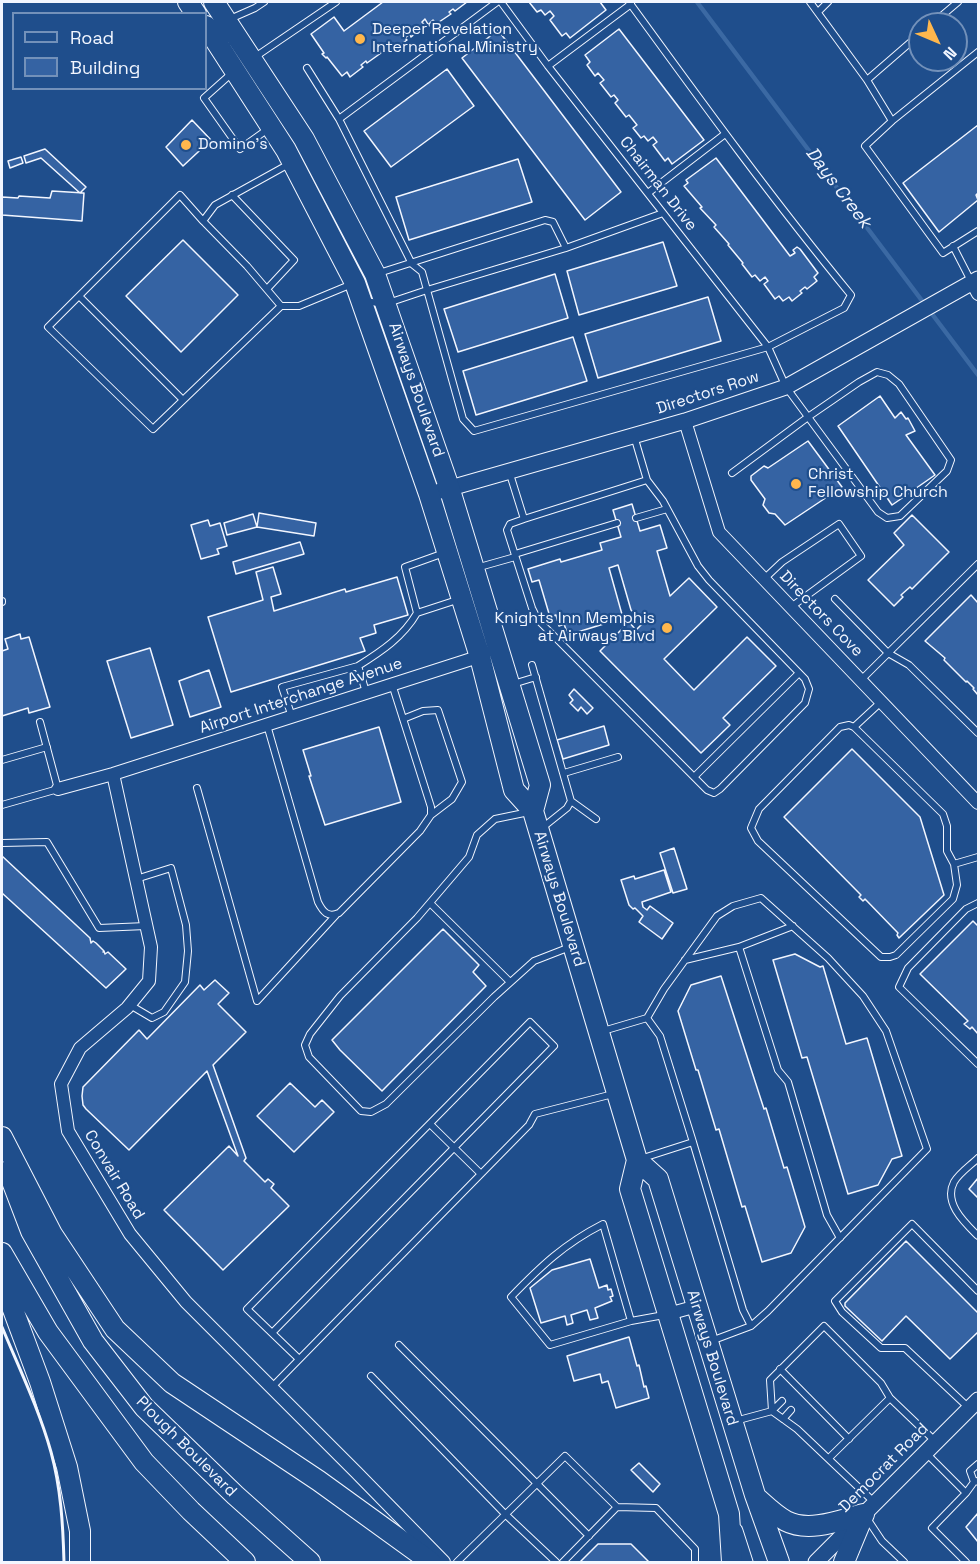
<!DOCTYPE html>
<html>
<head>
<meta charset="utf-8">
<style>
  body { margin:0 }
  #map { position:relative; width:980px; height:1564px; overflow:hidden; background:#1f4e8c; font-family:"Space Grotesk",sans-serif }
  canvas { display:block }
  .frame { position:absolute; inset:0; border:3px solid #f2f6ff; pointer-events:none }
  .legend { position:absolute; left:12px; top:12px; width:195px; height:78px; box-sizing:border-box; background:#1f4e8c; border:2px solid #7391ba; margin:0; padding:8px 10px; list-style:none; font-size:18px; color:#f2f6ff }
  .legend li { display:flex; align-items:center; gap:12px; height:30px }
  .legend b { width:30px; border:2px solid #7391ba }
  .north { position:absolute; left:908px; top:12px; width:60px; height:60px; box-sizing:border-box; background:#1f4e8c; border:2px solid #7391ba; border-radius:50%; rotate:134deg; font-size:16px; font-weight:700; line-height:24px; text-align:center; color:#f2f6ff }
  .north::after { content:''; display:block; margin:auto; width:21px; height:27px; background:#ffb74d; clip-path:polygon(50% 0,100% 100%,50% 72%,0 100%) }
</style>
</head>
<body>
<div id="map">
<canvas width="980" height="1564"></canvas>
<div class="frame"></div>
<ul class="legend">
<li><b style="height:8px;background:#1f4e8c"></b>Road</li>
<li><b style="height:16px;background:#3563a3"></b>Building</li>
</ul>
<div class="north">N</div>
</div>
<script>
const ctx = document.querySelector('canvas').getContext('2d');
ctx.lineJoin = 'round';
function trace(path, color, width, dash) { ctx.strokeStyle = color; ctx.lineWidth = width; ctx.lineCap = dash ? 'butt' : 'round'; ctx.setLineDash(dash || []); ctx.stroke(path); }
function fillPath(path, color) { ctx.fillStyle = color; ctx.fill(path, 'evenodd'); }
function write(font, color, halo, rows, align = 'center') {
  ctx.font = font + ' "Space Grotesk",sans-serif'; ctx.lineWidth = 4.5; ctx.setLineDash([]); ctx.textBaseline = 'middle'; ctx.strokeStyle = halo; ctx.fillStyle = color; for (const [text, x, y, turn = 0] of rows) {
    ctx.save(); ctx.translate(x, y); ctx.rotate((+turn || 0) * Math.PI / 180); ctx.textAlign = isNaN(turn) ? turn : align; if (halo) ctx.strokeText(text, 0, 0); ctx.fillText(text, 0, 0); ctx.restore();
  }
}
const stream = new Path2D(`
  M697 2 978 375`);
const building = new Path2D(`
  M383 2H467L455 11 453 9 449 12 451 14 436 24 433 20 429 24V26L425 19 422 22 425 26 411 37 410 34 405 38 407 40 393 50 390 46 385 50 382 46 378 48 381 53 367 63 366 61 361 65 363 67 350 77 347 72 342 76 327 57 326 58 322 54 324 53 311 34 334 17 344 31Z
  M529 2H600L606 10 570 38 566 33 562 36 550 20 554 16 550 11 545 15 541 10 537 12Z
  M619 29 704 140 672 164 668 158 665 161 653 145 657 142 653 137 648 141 644 136 641 138 633 128 637 125 629 115 626 117 615 103 618 100 614 95 611 97 600 83 604 80 598 73 595 76 587 65 590 62 585 55Z
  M498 30 621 192 585 220 462 58Z
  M447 69 474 106 391 167 364 131Z
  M192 120 211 140 183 166 166 147Z
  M978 125V193L976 195 978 200 939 232 903 183Z
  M45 149 86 187 80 193 41 158 26 163 24 156Z
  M21 157 23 163 10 168 8 161Z
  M716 158 790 256 795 253 793 250 797 247 800 249 818 273 814 277 817 281 807 289 805 287 800 291 802 293 792 301 789 297 783 301 779 296 775 299 764 284 768 281 765 277 760 281 755 275 752 277 742 264 743 263 728 245 729 244 714 227 716 225 700 208 702 207 684 186 688 183 686 180Z
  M518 159 532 202 409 240 396 197Z
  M52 191 84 193 82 221 2 215V197L18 198 19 196 50 198Z
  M183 240 238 295 181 352 126 296Z
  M663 242 677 286 579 315 567 271Z
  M555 274 568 318 458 352 444 309Z
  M708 297 721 341 598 378 585 334Z
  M573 337 587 381 476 415 463 371Z
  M880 396 895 418 901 412 906 419 908 418 915 431 906 435 935 475 912 491V493L911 492 892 505 838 426Z
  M808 441 842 487 785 525 775 514 769 513 763 505 765 499 751 480V476L764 466 768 468Z
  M632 504 640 531 660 525 667 548 657 551 670 596 689 578 717 607 664 659 694 690 747 637 776 666 723 718 730 725 701 753 600 651 629 622 636 630 644 622 631 610 618 565 609 568 623 618 568 635 564 624 559 626 556 615 550 617 539 580 532 582 528 569 560 559 561 562 602 550 600 543 621 537 613 510Z
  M259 513 316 523 314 536 257 527Z
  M253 514 257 527 227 535 224 523Z
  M912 515 949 552 912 589 910 587 901 595 903 597 894 606 868 580 904 545 894 533Z
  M208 520 210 526 220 523 227 546 217 549 219 554 201 559 191 525Z
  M300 542 304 554 236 574 233 562Z
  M273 567 281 594 271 597 274 611 345 589 346 592 397 577 408 615 374 625 376 633 360 638 365 651 231 692 208 617 263 600 256 572Z
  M971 595 978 603V695L973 689 974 688 967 681 966 682 944 660 945 658 925 641Z
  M20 634 21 639 29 637 50 707 29 713 28 708 2 716V651L8 649 5 639Z
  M150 648 173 725 131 738 107 661Z
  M209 670 221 707 190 717 179 681Z
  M574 689 593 708 587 714 581 707 578 711 570 703 573 700 569 695Z
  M604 726 609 745 563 759 557 740Z
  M379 727 401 802 325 825 309 776H311L303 750Z
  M852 749 920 817 944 895 899 938 897 935 898 933 865 899 863 901 859 897 861 895 784 817Z
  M674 848 687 889 673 893 660 853Z
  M2 856 90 938 91 943 93 941 96 943 104 951 103 952 104 951 105 954 108 952 126 969 106 988 2 893Z
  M664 870 671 892 642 902 643 907 647 910 650 906 673 923 662 939 639 922 643 916 635 908 633 909 629 905 621 880 634 876 635 879Z
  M973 921 978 926V1034L972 1027 970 1029 964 1024 968 1021 920 974Z
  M443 929 479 965 473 972 486 986 382 1091 340 1050 332 1040Z
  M795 954 820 967 823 966 846 1044 867 1038 902 1156 892 1159 878 1185 848 1194 807 1057 802 1058 773 960Z
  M721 976 764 1109 766 1108 784 1168 787 1167 805 1227 791 1253 762 1262 745 1206 742 1207 719 1129 716 1130 698 1070H696L678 1011 691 985Z
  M215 980 229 993 218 1004 246 1032 213 1065 246 1158 244 1161 265 1182 268 1179 274 1184 271 1188 289 1206 223 1270 164 1210 229 1146 238 1156 207 1071 129 1150 86 1109 83 1105 82 1096 83 1087 139 1030 147 1039 200 985 204 990Z
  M290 1083 315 1107 322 1100 334 1112 294 1152 257 1116Z
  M978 1178V1198L969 1189Z
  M906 1241 978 1313V1332L950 1359 906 1316 882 1341 845 1306V1303Z
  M590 1259 599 1288 607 1285 608 1290 611 1289 613 1296 610 1297 612 1301 595 1308 598 1318 590 1320 587 1310 571 1315 573 1323 567 1325 565 1316 541 1323 530 1288 552 1270Z
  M629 1337 637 1366 639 1365 644 1387 646 1386 649 1398 616 1408 608 1381 602 1383 600 1374 574 1381 567 1356Z
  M639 1463 660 1484 653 1492 631 1470Z
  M978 1513V1542L966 1527Z
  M598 1544H631L649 1562H580Z`);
const service = new Path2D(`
  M501 2 548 66 768 347 786 387 878 512 887 518 900 516 947 471 951 460 899 384 888 375 877 372 859 382 808 417 732 473
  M810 2 867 80 892 121 865 146 943 253 978 231
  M818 12 828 2
  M230 19 255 8 264 2
  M932 24 958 2
  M255 57 336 2
  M548 66 631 4
  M307 68 339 119 412 264 422 272 463 419 474 431 768 347 844 308 851 295C773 200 701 101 629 2
  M232 73 204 98 240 149 268 129
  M867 80 920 34
  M339 119 497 2
  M892 121 978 52
  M289 164 215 205 203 221 247 266 281 306H299L352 284
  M648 193 725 134
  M232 195 294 260 267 289
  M203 221 180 195 48 327 153 429 281 306
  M953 246 972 283
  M379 273 545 220 553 222 566 248
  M79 296 183 400
  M365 301 385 304 427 290 566 248 663 213
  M509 471 524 519 647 480 634 436
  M636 518 667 509
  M524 519 510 524 507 530 532 608 538 620 707 790 714 793 720 789 805 703 809 689 805 679 709 580 698 566 663 501 647 480
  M444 553 405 567 417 613 460 599
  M515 554 617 523
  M476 568 515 557
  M764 579 782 562 839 524 861 556 791 607
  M835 599 888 653 909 665 978 733
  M2 601V602
  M532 665 571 801 567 808 542 828
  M358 666C382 651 403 637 417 613
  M861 680 978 564
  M513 684 536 677
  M292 717 282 687 358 666 366 692
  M403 719 423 711 438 710 462 782 452 799 431 815
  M267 725 318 902C323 912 328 918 339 913L420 831 431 815V807L392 684
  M849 725 854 727 943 814 947 826V851L954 864 957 885 953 899 896 955 890 957H881L758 841 751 828 759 809 840 727Z
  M854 727 881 702
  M2 760 47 747
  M564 773 618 757
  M694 777 799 673
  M197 788 257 1001 336 915
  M571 801 596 819
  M2 805 58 789 40 722
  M529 812 495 819 477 835 469 857 417 918 340 996 310 1034 305 1045 309 1057 361 1111 371 1112 386 1104 494 997 534 961 570 947
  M2 843 47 842 99 928 146 926
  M954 864 978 857
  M430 903 510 982
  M978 903 966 909 908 968 899 987 978 1064
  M793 926 739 947 778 1070 788 1082 827 1215 840 1238
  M685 960 739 947
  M130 1005 152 1018 164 1012 185 982 188 951 186 925 171 868 136 879
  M603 1031 647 1018 664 989 717 916 733 906 761 898 828 958 863 996 886 1031 927 1149 768 1311 751 1326 711 1341
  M430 1124 481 1174
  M693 1142 743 1310 751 1326
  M978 1158C971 1165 959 1173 954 1182 943 1203 965 1223 978 1236
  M640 1159 693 1142 660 1036 647 1018
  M631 1321 603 1224C564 1244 541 1266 511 1297L550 1345 631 1321 664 1315
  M272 1333 554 1046 530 1022 247 1309 299 1359
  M399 1345 589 1536
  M780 1369 849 1439
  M371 1376 505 1514 556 1562
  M272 1387 529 1125 535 1114 613 1094
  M970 1409 905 1348H881L842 1312 835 1301 912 1224 978 1291
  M783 1419 791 1410
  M735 1421 772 1411 782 1401
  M926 1453 966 1493 932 1528 966 1562
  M829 1458 890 1398
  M974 1482 970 1471 978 1464
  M966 1493 974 1482 978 1481
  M875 1503 797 1429 772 1411 770 1380 824 1326 881 1383 890 1398 936 1442
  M866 1517 882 1541 904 1562
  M457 1562 565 1456 617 1507
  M563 1562 617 1507 656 1508 695 1549V1562`);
const minor = new Path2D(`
  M972 283 978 294
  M685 421 719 532 978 803
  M113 774 151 947 149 981 127 1008 80 1048 61 1084 68 1131 130 1234 186 1302 357 1473 444 1562
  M58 789 113 774 484 655
  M668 1314 697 1306`);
const tertiary = new Path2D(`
  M440 491 685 421 786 387 978 279
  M735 1531 745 1562
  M816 1562 978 1400`);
const primary = new Path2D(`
  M188 2 196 14
  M214 2 304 139 375 274 449 487 540 785 533 811
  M206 26 286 150 355 283 429 494 480 657 514 790 533 811 637 1160 630 1189 729 1514 732 1562
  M2 1137 52 1234 115 1329 172 1383 319 1481 431 1562
  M637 1160 658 1179 755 1495 779 1562
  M8 1171 31 1231 93 1341 144 1407 235 1495 310 1562
  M2 1253 48 1332 144 1462 191 1511 245 1562
  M2 1280 40 1382 67 1467 80 1531V1562
  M757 1498C766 1506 775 1515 786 1521 809 1533 841 1520 864 1514
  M844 1562 864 1514`);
const wall = new Path2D(`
  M2 1327C19 1368 39 1409 51 1452 61 1488 63 1526 64 1562`);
const markers = [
  [360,39,6,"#ffb74d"],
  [186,145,6,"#ffb74d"],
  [796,484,6,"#ffb74d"],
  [667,628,6,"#ffb74d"]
];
const poiNames = [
  ["Deeper Revelation",372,30],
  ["International Ministry",372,48],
  ["Domino's",198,145],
  ["Christ",808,475],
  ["Fellowship Church",808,493],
  ["Knights Inn Memphis",655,619,"right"],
  ["at Airways Blvd",655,637,"right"]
];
const streetNames = [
  ["Chairman Drive",658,184,52],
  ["Airways Boulevard",416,390,71],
  ["Directors Row",708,393,-18],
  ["Directors Cove",821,614,46],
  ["Airport Interchange Avenue",301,696,-18],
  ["Airways Boulevard",559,899,73],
  ["Convair Road",114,1175,59],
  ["Airways Boulevard",712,1358,73],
  ["Plough Boulevard",186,1447,45],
  ["Democrat Road",884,1468,-45]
];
const waterNames = [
  ["Days Creek",838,188,53]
];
trace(stream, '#3b69a3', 4.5);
fillPath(building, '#3563a3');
trace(building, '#f2f6ff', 1.5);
trace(service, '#f2f6ff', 8);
trace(minor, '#f2f6ff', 14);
trace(tertiary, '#f2f6ff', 17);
trace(primary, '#f2f6ff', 22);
trace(service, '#1f4e8c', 6);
trace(minor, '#1f4e8c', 12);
trace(tertiary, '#1f4e8c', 15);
trace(primary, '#1f4e8c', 20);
trace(wall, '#f2f6ff', 3);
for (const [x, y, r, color] of markers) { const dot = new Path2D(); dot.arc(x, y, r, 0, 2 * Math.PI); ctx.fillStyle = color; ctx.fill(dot); trace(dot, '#1f4e8c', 2); }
write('16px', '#f2f6ff', '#1f4e8c', poiNames, 'left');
write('16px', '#f2f6ff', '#1f4e8c', streetNames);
write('italic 18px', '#f2f6ff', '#1f4e8c', waterNames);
</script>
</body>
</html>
